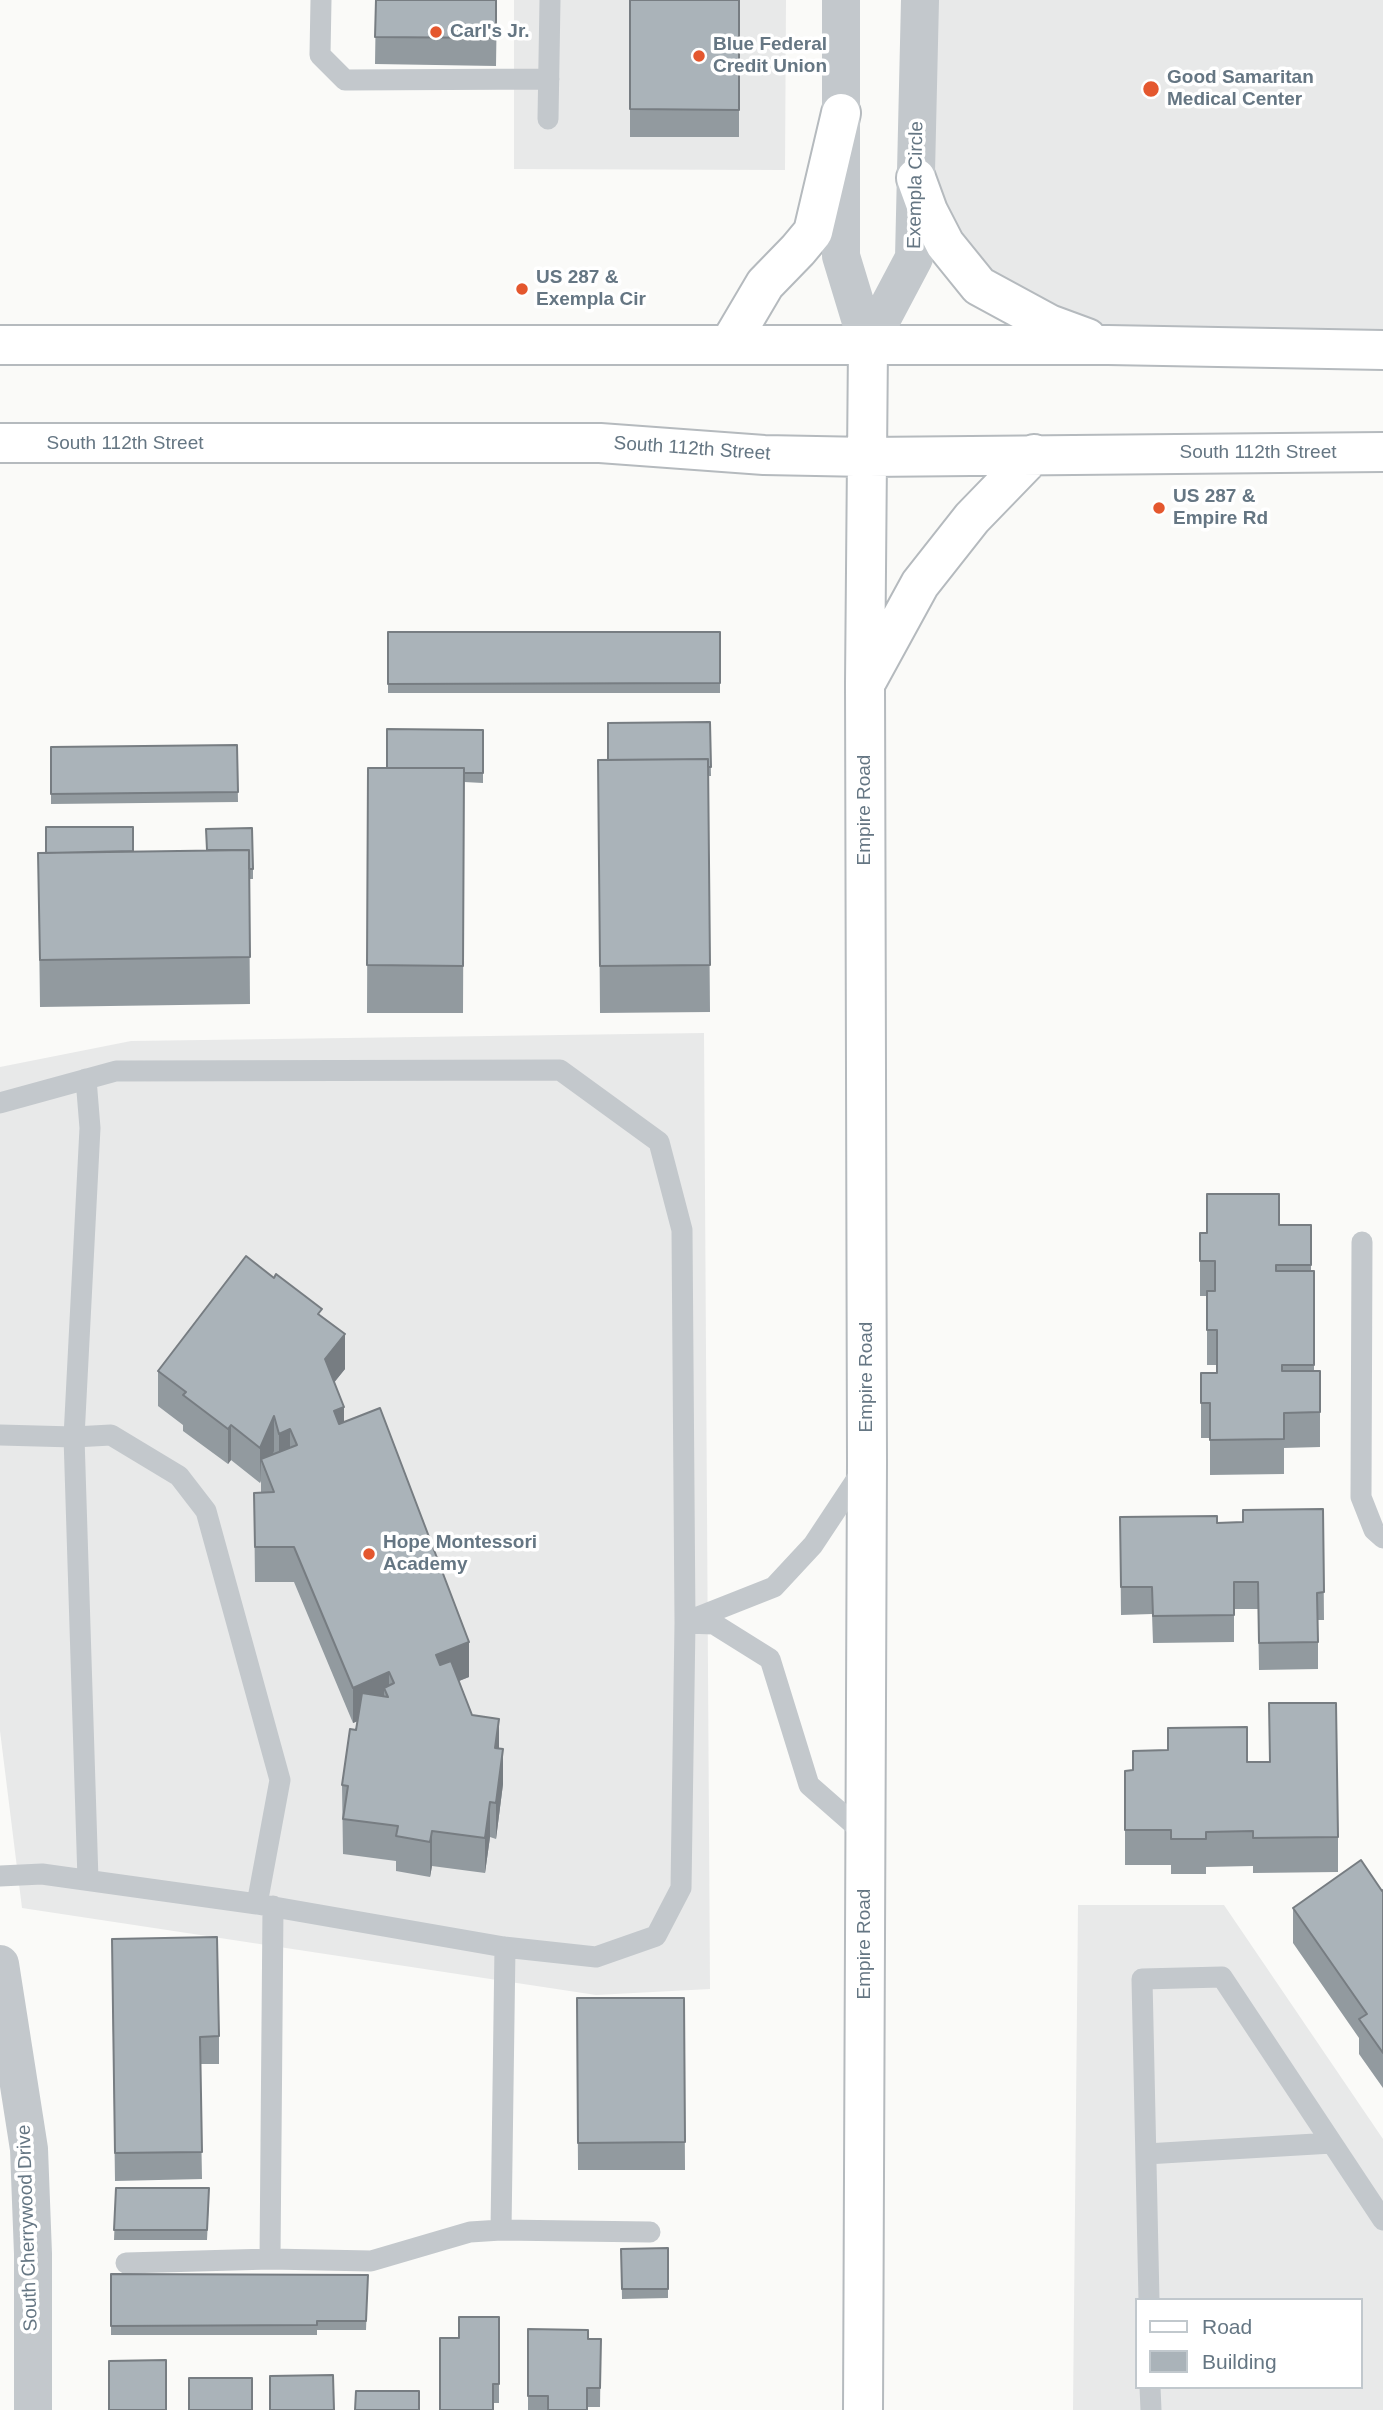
<!DOCTYPE html>
<html>
<head>
<meta charset="utf-8">
<style>
  body { margin:0 }
  #map { position:relative; width:1383px; height:2410px; overflow:hidden; background:#fafaf8; font-family:Arial,sans-serif }
  canvas { display:block }
  .legend { position:absolute; left:1135px; top:2298px; width:228px; height:91px; box-sizing:border-box; background:#fff; border:2px solid #c1c8cd; margin:0; padding:9px 12px; list-style:none; font-size:21px; color:#657683 }
  .legend li { display:flex; align-items:center; gap:14px; height:35px }
  .legend b { width:35px; border:2px solid #c1c8cd }
</style>
</head>
<body>
<div id="map">
<canvas width="1383" height="2410"></canvas>
<ul class="legend">
<li><b style="height:9px;background:#fff"></b>Road</li>
<li><b style="height:19px;background:#aab3b9"></b>Building</li>
</ul>
</div>
<script>
const ctx = document.querySelector('canvas').getContext('2d');
ctx.lineJoin = 'round';
function fillPath(path, color) { ctx.fillStyle = color; ctx.fill(path, 'evenodd'); }
function trace(path, color, width, dash) { ctx.strokeStyle = color; ctx.lineWidth = width; ctx.lineCap = dash ? 'butt' : 'round'; ctx.setLineDash(dash || []); ctx.stroke(path); }
function write(font, color, halo, rows, align = 'center') {
  ctx.font = font + ' Arial,sans-serif'; ctx.lineWidth = 7; ctx.setLineDash([]); ctx.textBaseline = 'middle'; ctx.strokeStyle = halo; ctx.fillStyle = color; for (const [text, x, y, turn = 0] of rows) {
    ctx.save(); ctx.translate(x, y); ctx.rotate((+turn || 0) * Math.PI / 180); ctx.textAlign = isNaN(turn) ? turn : align; if (halo) ctx.strokeText(text, 0, 0); ctx.fillText(text, 0, 0); ctx.restore();
  }
}
const built = new Path2D(`
  M514 0H786L785 170 514 169Z
  M920 0H1383V346L1108 345 979 286 916 178Z
  M704 1033 710 1989 596 1995 22 1908 0 1731V1067L131 1041Z
  M1078 1905H1224L1383 2139V2410H1073ZM1136 2300H1360V2387H1136Z`);
const lane = new Path2D(`
  M321 0 320 55 345 80 549 79
  M548 119 550 0
  M86 1079 90 1128 74 1437 88 1880
  M0 1103 116 1071 560 1070 659 1142 682 1230 685 1623 681 1888 656 1936 596 1957 504 1947 257 1904 42 1874 0 1876
  M1362 1242 1361 1497 1374 1530 1383 1538
  M0 1435 74 1437 111 1435 179 1476 206 1511 280 1780 257 1904
  M693 1619 774 1587 813 1545 862 1471
  M685 1623 714 1624 770 1659 809 1785 866 1835
  M1146 2154 1332 2143
  M501 2230 505 1947
  M270 2259 273 1906
  M126 2263 270 2259 371 2261 470 2232 501 2230 650 2232
  M1149 2300 1142 1979 1222 1977 1383 2220
  M1150 2387 1151 2410`);
const street = new Path2D(`
  M841 0V256L868 345
  M868 345 914 258 920 0
  M0 1964 29 2149 33 2254V2410`);
const primary = new Path2D(`
  M916 178 928 211 945 244 979 286 1049 324 1087 338
  M0 345H1108L1383 350
  M729 345 765 284 798 250 813 232 841 113
  M0 443H600L764 455 868 457 1383 452
  M868 679 920 584 972 518 1034 454
  M863 2410 867 1463 865 683 868 345`);
const wall = new Path2D(`
  M376 0H497L496 66 375 64Z
  M630 0H739V137H630Z
  M388 632H720V693H388Z
  M710 722 711 776H708L710 1012 600 1013 598 760H608Z
  M483 730V783L464 782 463 1013H367L368 768H387Z
  M237 745 238 802 51 804V747Z
  M133 851 253 869V879H249L250 1004 40 1007 38 853Z
  M1279 1225H1311V1271H1314V1371H1320V1447L1284 1448V1474L1210 1475V1438H1201V1373H1217V1365H1207V1296H1200V1233Z
  M322 1316 345 1369 334 1382 344 1422 469 1677 459 1681 472 1715 499 1749 503 1784 496 1839 490 1837 485 1873 432 1866 430 1877 396 1871V1861L343 1854 342 1785 358 1721 353 1723 294 1582H255L254 1493 261 1492V1481L260 1483 231 1460 228 1464 183 1431V1425L158 1406V1371Z
  M1323 1509 1324 1620H1318V1669L1259 1670 1258 1609H1234V1642L1153 1643 1152 1614 1121 1615 1120 1517 1217 1523 1243 1522Z
  M1247 1762 1338 1837V1872L1253 1873V1866L1206 1867V1874H1171V1865H1125V1771Z
  M1383 1890V2088L1359 2054V2038L1293 1943V1908Z
  M112 1966 219 2036V2064H200L202 2179 115 2181Z
  M577 1998H684L685 2170H578Z
  M116 2188 209 2197 207 2240H114Z
  M668 2248V2298L622 2299 621 2249Z
  M111 2274 368 2275 366 2330H317V2335H111Z
  M499 2317V2403H493L459 2338Z
  M528 2329 588 2339H601L600 2407H587V2410H528Z`);
const shadedWall = new Path2D(`
  M345 1334V1369L325 1394V1359Z
  M344 1407V1443L334 1411Z
  M274 1416V1451L265 1471 261 1459 260 1483V1448Z
  M231 1425V1460L228 1464V1429Z
  M290 1429V1464L279 1469V1434Z
  M469 1642V1677L436 1690V1655Z
  M389 1672V1708L388 1697 384 1688V1710L353 1723V1688Z
  M499 1719V1754L495 1748Z
  M503 1749V1784L496 1839V1803Z
  M490 1802V1837L485 1873V1838Z
  M432 1831V1866L430 1877V1842Z`);
const building = new Path2D(`
  M376 0H496V38L375 37Z
  M630 0H739V110L630 109Z
  M388 632H720V683L388 684Z
  M710 722 711 767H708V759L608 760V723Z
  M387 729 483 730V773H464V768H387Z
  M237 745 238 792 51 794V747Z
  M708 759 710 965 600 966 598 760Z
  M368 768H464L463 966 367 965Z
  M46 827H133V851L46 853Z
  M252 828 253 869H249V850H207L206 829Z
  M249 850 250 957 40 960 38 853Z
  M1207 1194H1279V1225H1311V1265H1276V1271H1314V1365H1282V1371H1320V1412L1284 1413V1439L1210 1440V1403H1201V1373H1217V1330H1207V1291H1215V1261H1200V1233H1207Z
  M246 1256 274 1278 276 1274 322 1309 318 1314 345 1334 325 1359 344 1407 334 1411 339 1424 380 1408 469 1642 436 1655 440 1665 451 1661 472 1715 499 1719 495 1748 503 1749 496 1803 490 1802 485 1838 432 1831 430 1842 396 1836 398 1826 343 1819 348 1786 342 1785 350 1729 356 1730 362 1693 388 1697 384 1688 394 1683 389 1672 353 1688 294 1547H255L254 1493 274 1492 261 1459 297 1445 290 1429 279 1434 274 1416 260 1448 231 1425 228 1429 183 1395 186 1392 158 1371Z
  M1323 1509 1324 1592 1317 1593 1318 1642 1259 1643 1258 1582H1234V1615L1153 1616 1152 1587H1121L1120 1517 1217 1516V1523L1243 1522V1510Z
  M1269 1703H1336L1338 1837 1253 1838V1831L1206 1832V1839H1171V1830H1125V1771L1133 1770V1751L1168 1750V1728L1247 1727V1762H1270Z
  M1361 1860 1382 1891 1383 1890V2053L1359 2019 1367 2014 1293 1908Z
  M217 1937 219 2036 200 2037 202 2152 115 2153 112 1939Z
  M577 1998H684L685 2142 578 2143Z
  M116 2188H209L207 2230H114Z
  M668 2248V2289H622L621 2249Z
  M111 2274 368 2275 366 2321H317V2325L111 2326Z
  M459 2317H499V2384H493V2410H440V2338H459Z
  M528 2329 588 2330V2339H601L600 2388H587V2410H548V2396H528Z
  M166 2360V2410H109V2361Z
  M333 2375 334 2410H270V2376Z
  M189 2378H252V2410H189Z
  M356 2391H419V2410H355Z`);
const markers = [
  [436,32,7,"#e4572e"],
  [699,56,7,"#e4572e"],
  [1151,89,9,"#e4572e"],
  [522,289,7,"#e4572e"],
  [1159,508,7,"#e4572e"],
  [369,1554,7,"#e4572e"]
];
const poiNames = [
  ["Carl's Jr.",450,32],
  ["Blue Federal",713,45],
  ["Credit Union",713,67],
  ["Good Samaritan",1167,78],
  ["Medical Center",1167,100],
  ["US 287 &",536,278],
  ["Exempla Cir",536,300],
  ["US 287 &",1173,497],
  ["Empire Rd",1173,519],
  ["Hope Montessori",383,1543],
  ["Academy",383,1565]
];
const streetNames = [
  ["Exempla Circle",916,185,-89],
  ["South 112th Street",125,444],
  ["South 112th Street",692,449,4],
  ["South 112th Street",1258,453],
  ["Empire Road",865,810,-90],
  ["Empire Road",867,1377,-90],
  ["Empire Road",865,1944,-90],
  ["South Cherrywood Drive",28,2228,-92]
];
fillPath(built, '#e8e9e9');
trace(primary, '#b5babe', 42);
trace(lane, '#c3c8cc', 21);
trace(street, '#c3c8cc', 38);
trace(primary, '#fff', 38);
fillPath(wall, '#929a9f');
fillPath(shadedWall, '#777d82');
fillPath(building, '#aab3b9');
trace(building, '#777d82', 2);
for (const [x, y, r, color] of markers) { const dot = new Path2D(); dot.arc(x, y, r, 0, 2 * Math.PI); ctx.fillStyle = color; ctx.fill(dot); trace(dot, '#fff', 2.5); }
write('bold 19px', '#657683', '#fff', poiNames, 'left');
write('19px', '#657683', '#fff', streetNames);
</script>
</body>
</html>
